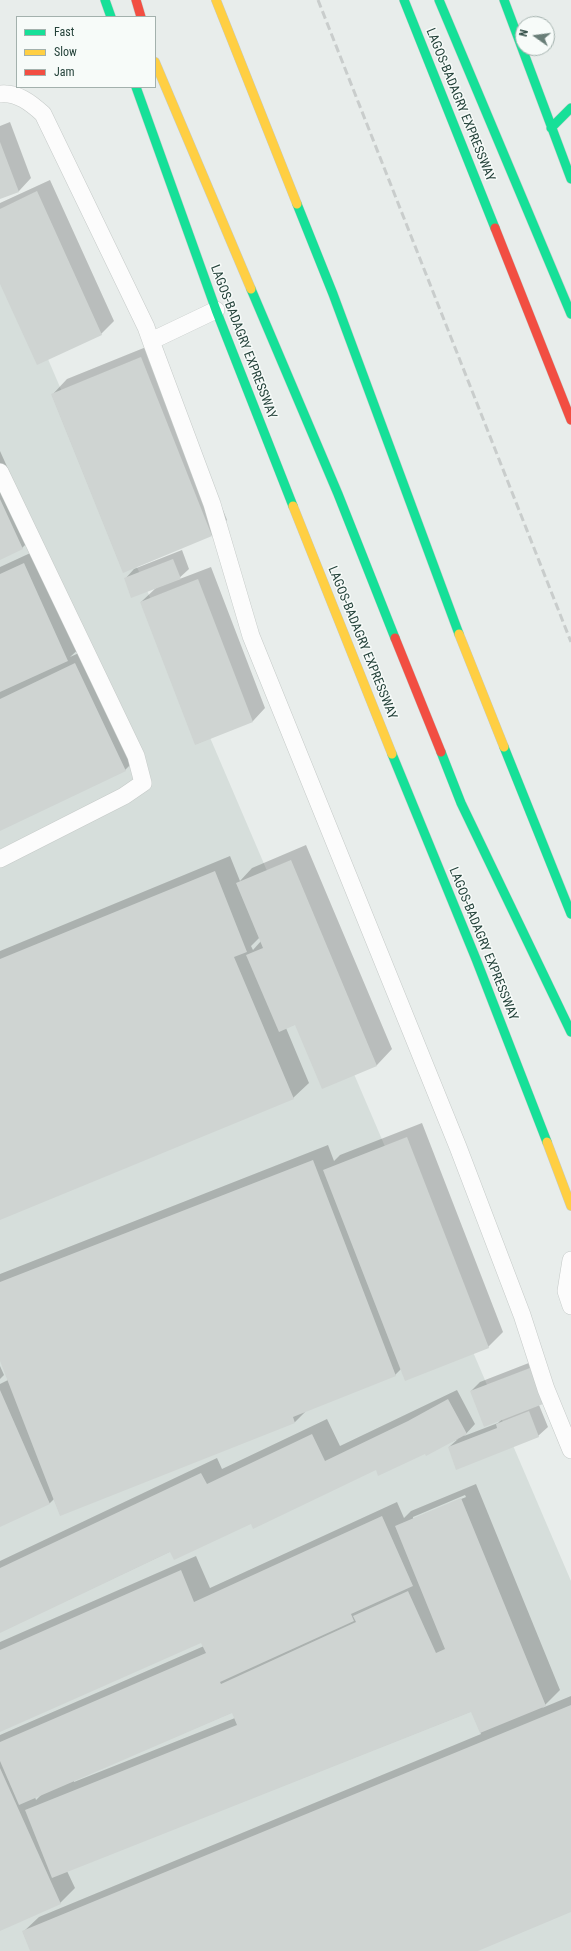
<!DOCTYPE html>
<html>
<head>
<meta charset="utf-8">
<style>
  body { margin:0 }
  #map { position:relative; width:571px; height:1951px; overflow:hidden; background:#e8edeb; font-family:"Roboto Condensed",sans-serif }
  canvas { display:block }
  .legend { position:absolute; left:16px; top:16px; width:140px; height:72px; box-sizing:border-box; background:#f7fbf9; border:1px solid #a3b1ad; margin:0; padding:5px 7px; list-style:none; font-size:12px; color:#24423a }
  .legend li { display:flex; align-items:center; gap:8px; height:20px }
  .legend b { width:20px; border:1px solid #a3b1ad }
  .north { position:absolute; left:515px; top:16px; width:40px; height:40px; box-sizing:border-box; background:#f7fbf9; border:1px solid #a3b1ad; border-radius:50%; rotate:284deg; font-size:11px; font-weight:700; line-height:16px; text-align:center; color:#24423a }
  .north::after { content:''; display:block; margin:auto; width:14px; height:18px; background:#697e78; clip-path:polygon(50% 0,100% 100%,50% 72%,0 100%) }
</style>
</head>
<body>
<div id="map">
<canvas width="571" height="1951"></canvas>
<ul class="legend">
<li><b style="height:5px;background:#16e098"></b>Fast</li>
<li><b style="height:5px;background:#ffcf43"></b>Slow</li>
<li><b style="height:5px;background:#f24e42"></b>Jam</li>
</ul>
<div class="north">N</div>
</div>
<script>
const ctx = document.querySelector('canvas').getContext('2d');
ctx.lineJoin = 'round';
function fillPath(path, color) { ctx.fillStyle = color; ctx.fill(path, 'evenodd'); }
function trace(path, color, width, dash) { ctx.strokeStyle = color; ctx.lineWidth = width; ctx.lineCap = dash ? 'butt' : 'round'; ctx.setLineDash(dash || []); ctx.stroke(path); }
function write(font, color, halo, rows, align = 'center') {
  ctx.font = font + ' "Roboto Condensed",sans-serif'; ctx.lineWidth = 3; ctx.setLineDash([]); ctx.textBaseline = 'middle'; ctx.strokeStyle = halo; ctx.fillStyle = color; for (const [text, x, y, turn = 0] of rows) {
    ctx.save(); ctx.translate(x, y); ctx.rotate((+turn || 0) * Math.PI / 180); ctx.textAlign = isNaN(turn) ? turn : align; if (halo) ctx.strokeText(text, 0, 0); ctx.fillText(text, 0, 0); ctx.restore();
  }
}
const built = new Path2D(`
  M0 247 571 1581V1951H0Z`);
const shadow = new Path2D(`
  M10 122 31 178 19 191 0 198V126Z
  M50 180 114 321 101 334 0 282V203Z
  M156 343 227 520 212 535 123 571 52 395 67 379Z
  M0 451 37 533 22 548 0 558Z
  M39 549 83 645 70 657 90 648 140 755 125 770 0 830V567Z
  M182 550 189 569 177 580 211 567 265 708 253 721 196 744 141 602 157 587 125 579 134 569Z
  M306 845 392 1049 377 1065 323 1087 296 1024 286 1028 309 1083 293 1098 0 1219V951L230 856 240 881 252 868ZM260 937 261 941 253 950 251 946Z
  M422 1123 503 1332 488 1347 401 1369 395 1375 307 1410 295 1422 60 1514 54 1499 50 1503 0 1526V1384L8 1380 0 1358V1274L328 1145 334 1161 340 1155Z
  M539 1359V1405L548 1427 538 1436 449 1447 458 1439 426 1452 376 1469 251 1522 171 1551 0 1632V1561L217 1458 222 1469 327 1419 340 1446 457 1390 475 1424 464 1436 498 1423 502 1419 471 1391 480 1382Z
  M0 1366 4 1375 0 1379Z
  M476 1484 560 1690 542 1708 571 1696V1911L475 1951H31L23 1932 39 1917 481 1734 472 1711 67 1871 75 1888 60 1903 0 1930V1735L204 1646 202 1641 0 1730V1642L196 1556 210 1588 397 1502 404 1518 411 1511ZM465 1495 466 1497 413 1519V1517ZM233 1712 235 1718 74 1782V1780ZM43 1793 36 1800 35 1797Z`);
const building = new Path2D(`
  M0 142 19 192 0 199Z
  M37 191 102 335 37 365 0 284V209Z
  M141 357 212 536 123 573 51 394Z
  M0 499 23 549 0 560Z
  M173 559 181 579 131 598 124 578Z
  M24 563 68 661 0 692V574Z
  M198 579 253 722 195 745 140 602Z
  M75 663 126 771 0 831V699Z
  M291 860 377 1066 322 1089 295 1025 279 1032 246 955 263 948 236 883Z
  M215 871 247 952 234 957 294 1099 0 1220V959Z
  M407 1137 489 1348 405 1381 323 1170Z
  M313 1160 396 1376 293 1417 295 1423 60 1516 0 1361V1282Z
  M530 1368 543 1404 484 1427 470 1391Z
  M0 1390 50 1504 0 1527Z
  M448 1399 467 1434 426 1456 425 1454 378 1476 376 1470 253 1529 251 1524 174 1560 170 1552 0 1633V1568L201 1473 207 1484 312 1434 325 1461 408 1421Z
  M529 1411 539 1437 456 1470 448 1447 497 1428 496 1424Z
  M461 1498 546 1706 480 1733 471 1712 52 1878 25 1810 237 1725 232 1713 19 1805 0 1761V1742L206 1653 201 1643 0 1732V1650L181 1570 194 1602 382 1516 413 1586 351 1614 354 1621 220 1682 221 1684 356 1622 353 1616 408 1591 436 1653 445 1649 395 1526Z
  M571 1705V1912L478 1951H30L22 1931Z
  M0 1768 61 1904 0 1931Z`);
const lane = new Path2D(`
  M0 94C17 92 31 103 43 114L146 327 151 341 216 310
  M151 341 212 504 251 636 458 1147 522 1315 546 1389 571 1450
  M0 472 136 756 143 783 124 796 0 859
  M571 1260 566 1291 571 1306`);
const fast = new Path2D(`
  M105 0 111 17
  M404 0 495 228
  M439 0 571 314
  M504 0 571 179
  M136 87 216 310 293 506
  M551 128 571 108
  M297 204 333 294 459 634
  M251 289 338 494 395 638
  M504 747 571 914
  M441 752 461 803 571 1032
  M392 754 476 959 547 1142`);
const slow = new Path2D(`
  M216 0 297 204
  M155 62 251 289
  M293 506 392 754
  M459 634 504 747
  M547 1142 571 1206`);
const jam = new Path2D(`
  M136 0 141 17
  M495 228 571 420
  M395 638 441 752`);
const rail = new Path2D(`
  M318 0 571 642`);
const streetNames = [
  ["LAGOS-BADAGRY EXPRESSWAY",460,105,68],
  ["LAGOS-BADAGRY EXPRESSWAY",243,342,69],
  ["LAGOS-BADAGRY EXPRESSWAY",362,643,68],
  ["LAGOS-BADAGRY EXPRESSWAY",483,944,68]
];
fillPath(built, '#d6dedb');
fillPath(shadow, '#0003');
fillPath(building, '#cfd4d2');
trace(lane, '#c5cac8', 18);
trace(fast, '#c3cbc8', 10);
trace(slow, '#c3cbc8', 10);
trace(jam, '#c3cbc8', 10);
trace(lane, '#fcfcfc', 17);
trace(fast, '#16e098', 9);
trace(slow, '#ffcf43', 9);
trace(jam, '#f24e42', 9);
trace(rail, '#c9cdcc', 3, [8, 4]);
write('13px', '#24423a', '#f7fbf9', streetNames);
</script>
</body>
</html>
